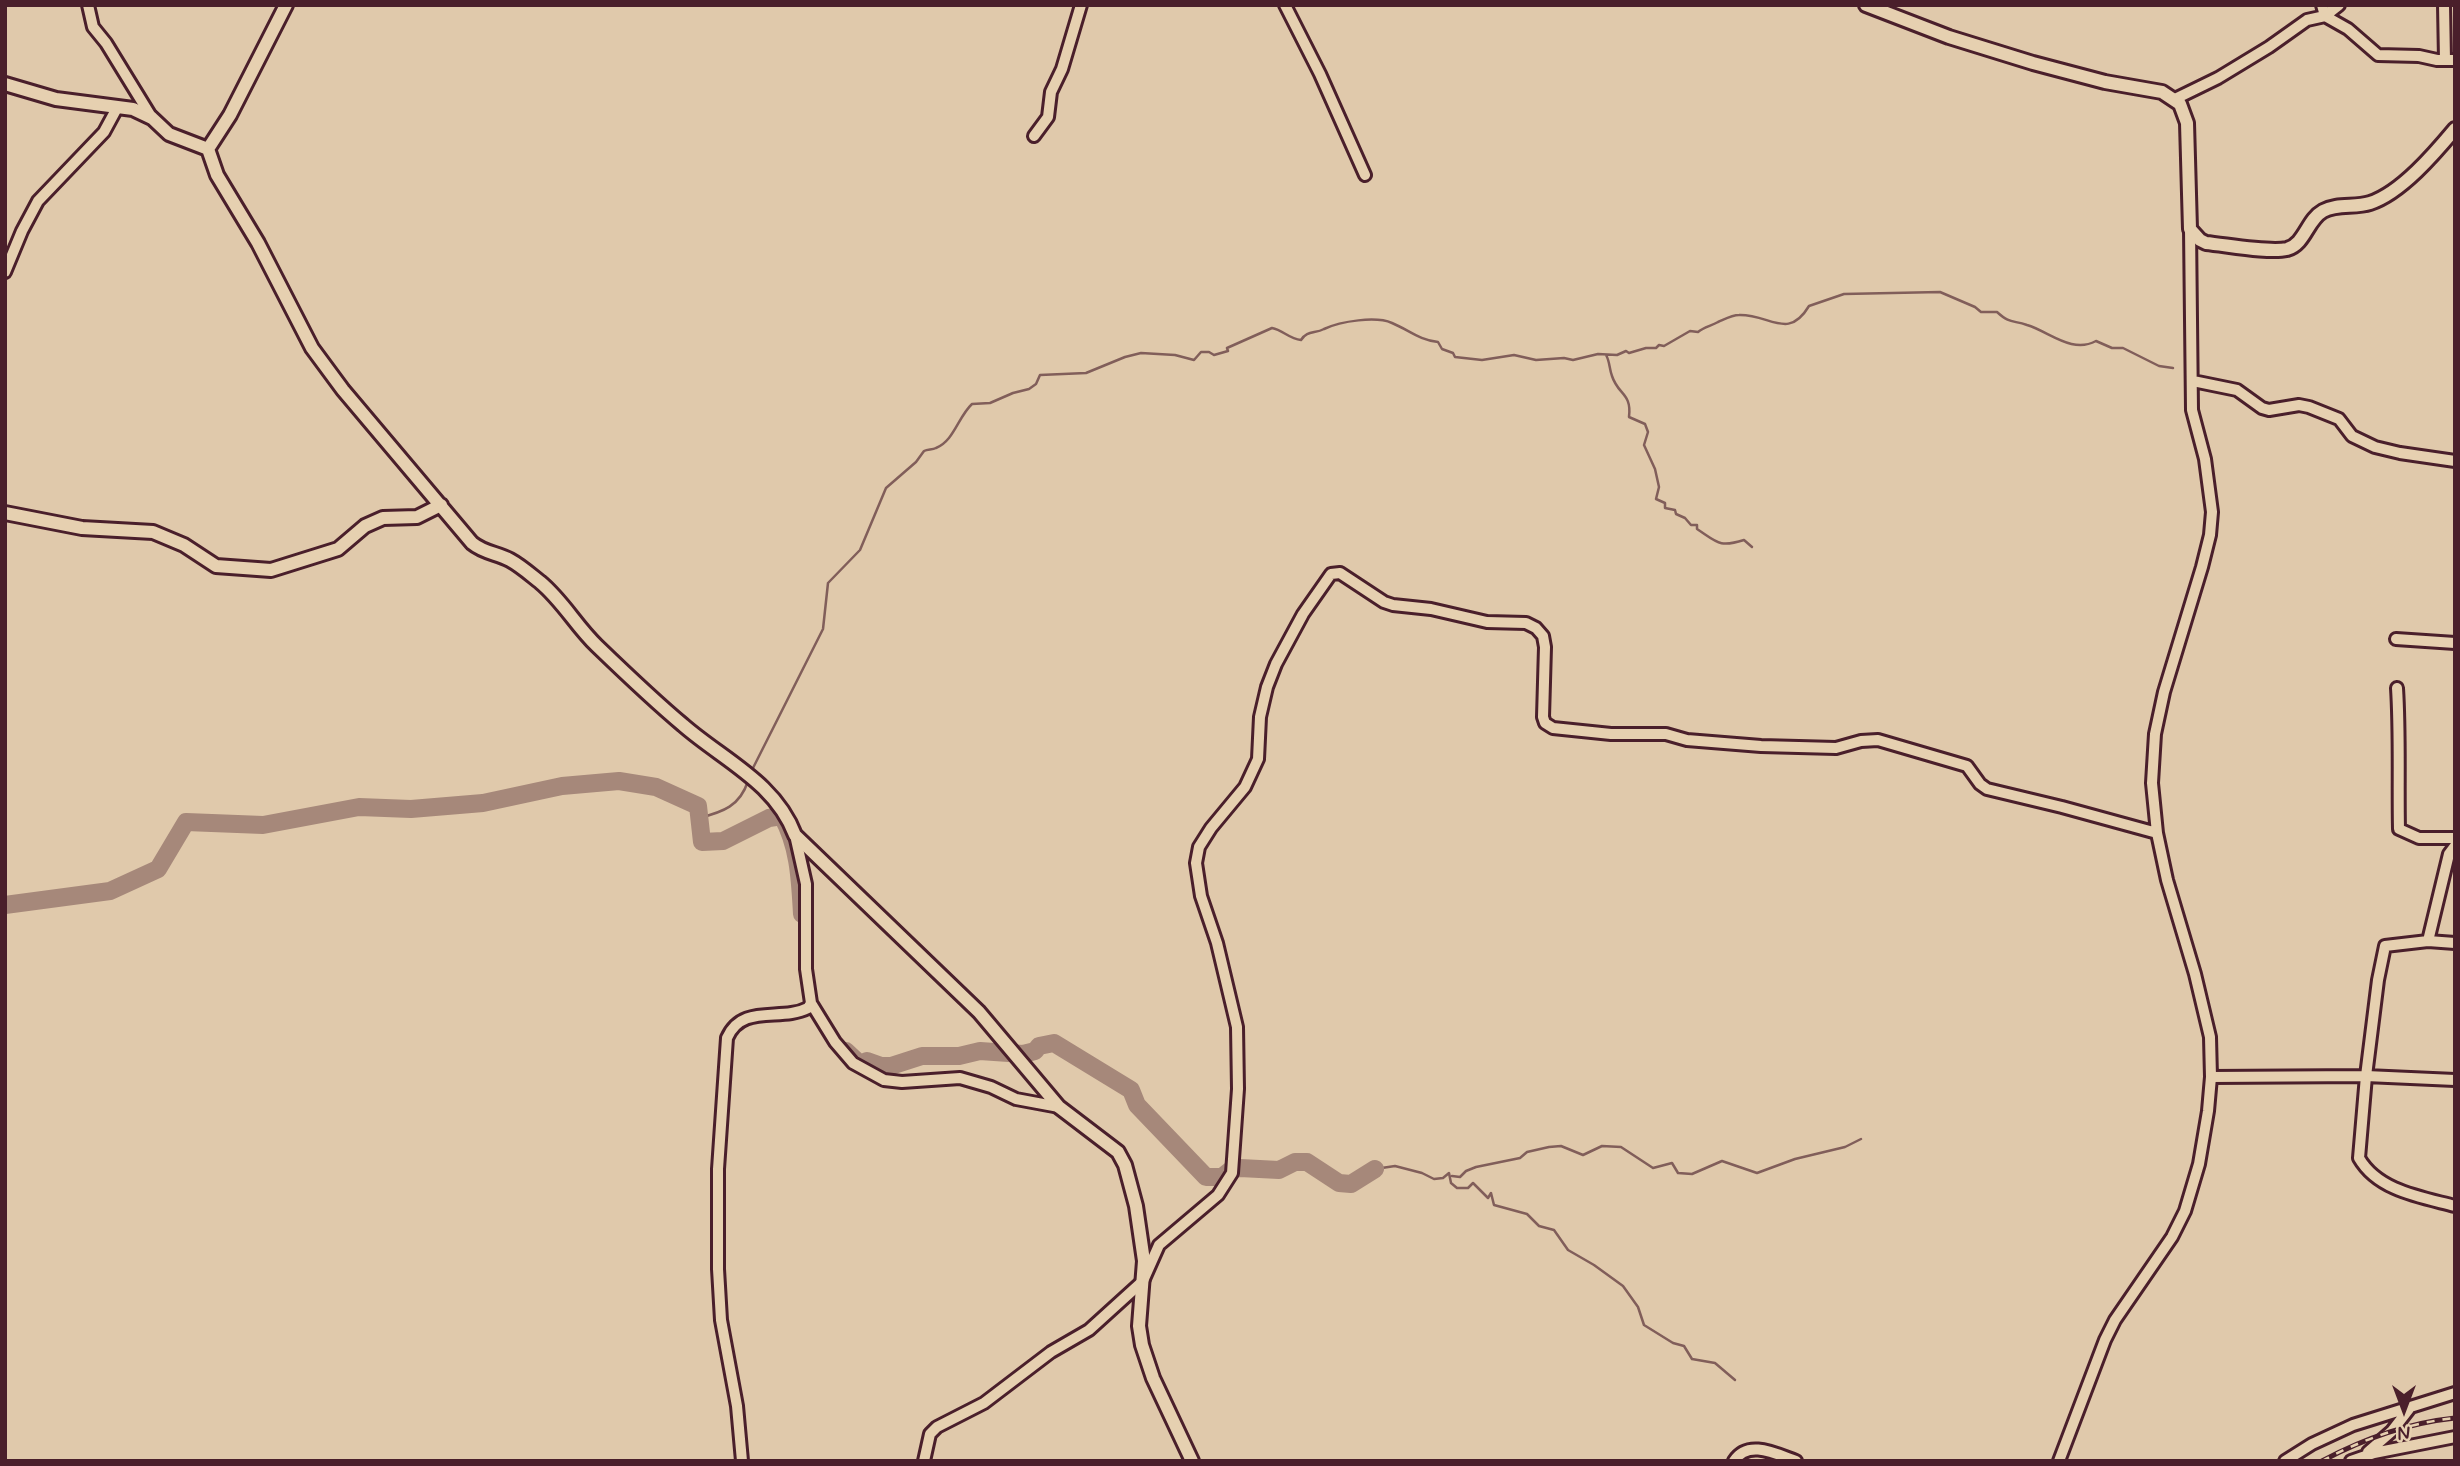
<!DOCTYPE html>
<html>
<head>
<meta charset="utf-8">
<style>
  body { margin:0 }
  #map { position:relative; width:2460px; height:1466px; overflow:hidden; background:#e0c9ab; font-family:Mynerve,sans-serif }
  canvas { display:block }
  .frame { position:absolute; inset:0; border:7px solid #4a1f2b; pointer-events:none }
  .north { position:absolute; left:2369px; top:1375px; width:70px; height:70px; -webkit-text-stroke:5px #e6d0b0; paint-order:stroke; rotate:180deg; font-size:19px; font-weight:700; line-height:28px; text-align:center; color:#4a1f2b }
  .north::after { content:''; display:block; margin:auto; width:24px; height:32px; background:#4a1f2b; clip-path:polygon(50% 0,100% 100%,50% 72%,0 100%) }
</style>
</head>
<body>
<div id="map">
<canvas width="2460" height="1466"></canvas>
<div class="frame"></div>
<div class="north">N</div>
</div>
<script>
const ctx = document.querySelector('canvas').getContext('2d');
ctx.lineJoin = 'round';
function trace(path, color, width, dash) { ctx.strokeStyle = color; ctx.lineWidth = width; ctx.lineCap = dash ? 'butt' : 'round'; ctx.setLineDash(dash || []); ctx.stroke(path); }
const stream = new Path2D(`
  M1606 355C1610 362 1609 368 1612 376 1618 395 1632 393 1629 417L1645 424 1648 432 1644 445 1655 469 1659 487 1656 499 1665 503V508L1675 510 1676 514 1685 518 1691 525H1697V529C1717 542 1719 548 1744 540L1752 547
  M751 772 823 629 828 583 860 550 886 488 916 462 924 451C928 449 932 450 936 448 954 441 958 417 972 404L990 403 1013 393 1029 389 1036 384 1040 375 1086 373 1125 357 1141 353 1175 355 1194 360 1201 352H1209L1214 355 1228 351 1227 348 1272 328C1283 330 1289 339 1301 340 1307 330 1315 334 1324 329 1341 321 1376 316 1392 323 1409 330 1419 340 1438 342L1442 349 1453 353 1455 357 1482 360 1514 355 1536 360 1564 358 1573 360 1598 354 1617 355 1626 351 1629 353 1646 348H1656L1659 345 1664 346 1690 331 1698 332C1704 327 1711 326 1718 322 1725 319 1732 315 1739 315 1770 314 1788 341 1809 306L1844 294 1940 292 1975 307 1981 312H1997C2010 324 2013 320 2027 325 2050 332 2072 354 2096 341L2112 348H2123L2159 366 2173 368
  M699 818C723 812 740 806 748 781
  M1375 1169 1395 1166 1422 1173 1434 1179 1443 1178 1449 1173 1451 1183 1457 1188H1468L1473 1183 1488 1198 1491 1193 1494 1205 1527 1214 1539 1226 1554 1230 1568 1250 1594 1265 1623 1286 1638 1307 1644 1325 1673 1343 1684 1346 1692 1359 1715 1363 1735 1380
  M1452 1176 1460 1177 1466 1171 1476 1167 1520 1158 1527 1152 1549 1147 1561 1146 1583 1155 1602 1146 1621 1147 1653 1168 1672 1163 1678 1173 1692 1174 1722 1161 1757 1173 1795 1159 1845 1147 1861 1139`);
const river = new Path2D(`
  M5 905 110 891 158 869 186 822 263 825 359 807 411 809 483 803 562 786 619 781 656 787 698 806 702 842 723 841 769 818 782 816C799 847 800 879 802 914
  M846 1051 860 1064 867 1061 881 1066H891L922 1056H959L980 1051 1023 1054 1035 1051 1039 1046 1054 1043 1131 1090 1137 1105 1206 1177H1222L1232 1169 1240 1168 1279 1170 1295 1162H1307L1339 1183 1351 1184 1375 1169`);
const minor = new Path2D(`
  M88 5 93 27 106 43 152 118
  M1285 5 1320 74 1365 175
  M2322 5 2325 16 2348 29 2378 55 2419 56 2437 60H2455
  M2444 5 2445 60
  M2175 99 2218 78 2269 47 2307 20 2325 16 2339 5
  M1034 136 1048 117 1051 92 1062 69 1081 5
  M5 272 22 231 38 201 104 132 117 108
  M2193 381 2237 390 2262 408 2269 410 2299 405 2309 407 2339 419 2352 436 2375 447 2400 453 2455 461
  M2396 639 2455 643
  M2397 688C2400 735 2398 782 2399 829L2419 838H2455
  M795 835 806 884V969L811 1003 835 1042 853 1063 884 1080 902 1082 960 1078 991 1087 1016 1099 1059 1107
  M2455 846 2449 854 2428 941 2455 943
  M2428 941 2385 946 2378 980 2366 1076 2455 1080
  M2211 1077 2366 1076 2359 1158C2378 1191 2421 1197 2455 1206
  M2368 1452 2392 1431 2409 1409
  M742 1461 737 1406 721 1320 718 1269V1169L727 1038C742 1003 781 1022 808 1008L811 1003
  M924 1461 930 1434 937 1427 984 1403 1051 1352 1089 1330 1143 1281 1159 1245 1218 1195 1232 1173 1238 1089 1237 1027 1217 943 1201 896 1196 863 1199 847 1211 828 1245 787 1258 759 1260 717 1267 687 1276 664 1303 614 1331 574 1340 573 1384 602 1393 605 1431 609 1487 622 1526 623 1536 628 1543 636 1545 647 1543 717 1545 723 1553 728 1611 734H1666L1687 740 1761 746 1836 748 1861 741 1878 740 1967 766 1980 784 1987 789 2062 807 2157 833
  M1734 1461C1748 1439 1776 1454 1796 1461
  M2059 1461 2105 1340 2115 1320 2172 1237 2185 1211 2199 1164 2208 1111 2211 1077 2210 1037 2195 974 2167 880 2157 833 2152 783 2155 734 2164 692 2202 567 2210 535 2212 512 2205 459 2192 410 2190 229
  M2285 1461 2312 1444 2353 1425 2455 1393
  M2351 1461 2374 1453 2455 1437`);
const tertiary = new Path2D(`
  M286 5 230 115 208 149 217 175 258 243 312 348 343 390 472 543C484 553 497 553 510 560 521 566 531 575 540 582 563 601 576 626 597 646 625 673 653 700 683 725 723 760 775 782 795 835L979 1012 1059 1107 1118 1152 1125 1165 1136 1206 1144 1261 1139 1326 1142 1345 1153 1378 1192 1461
  M1866 5 1949 37 2033 63 2105 82 2162 92 2180 104 2187 123 2190 229 2200 240 2206 243C2227 245 2269 253 2287 249 2305 244 2307 220 2323 211 2337 203 2355 208 2370 203 2401 193 2435 153 2455 129
  M5 84 56 99 133 109 152 118 169 134 208 149
  M5 513 82 528 153 532 184 545 216 566 271 570 338 549 365 526 383 518 417 517 441 505`);
const rail = new Path2D(`
  M2322 1461C2363 1439 2408 1423 2455 1418`);
trace(stream, '#815e5a', 2.5);
trace(river, '#a6887a', 18);
trace(minor, '#4a1f2b', 16);
trace(tertiary, '#4a1f2b', 18);
trace(minor, '#e6d0b0', 10);
trace(tertiary, '#e6d0b0', 12);
trace(rail, '#4a1f2b', 5);
trace(rail, '#e6d0b0', 2.5, [8]);
</script>
</body>
</html>
